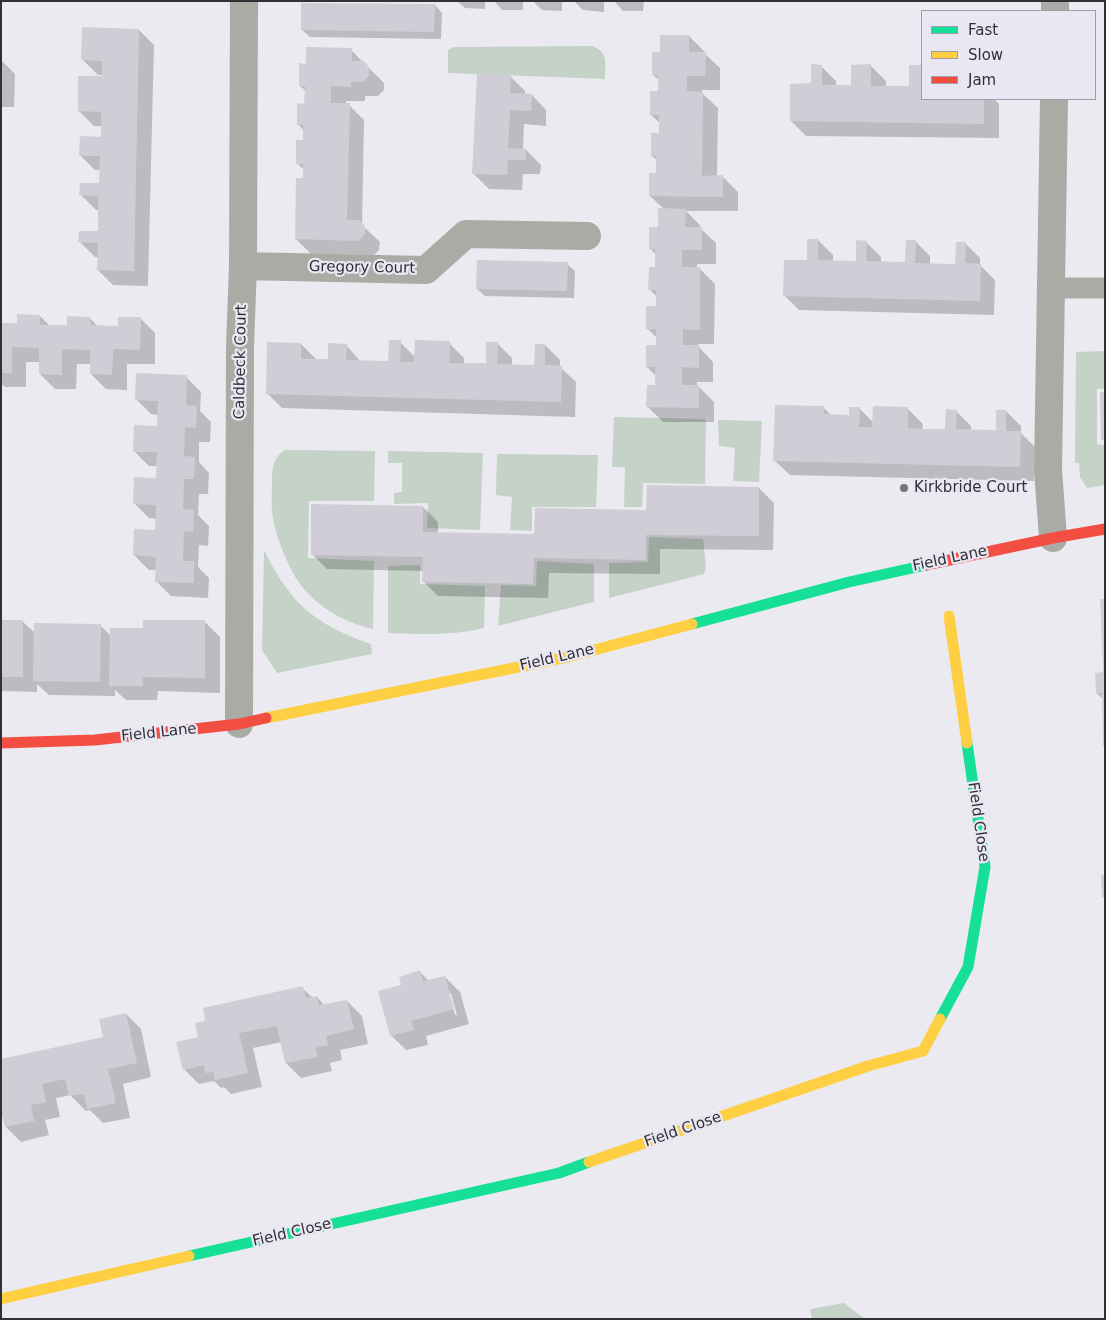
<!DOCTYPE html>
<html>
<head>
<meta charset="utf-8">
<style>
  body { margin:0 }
  #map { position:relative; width:1106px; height:1320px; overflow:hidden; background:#ebeaf0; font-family:"DejaVu Sans",sans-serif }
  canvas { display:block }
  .frame { position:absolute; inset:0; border:2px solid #313034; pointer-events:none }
  .legend { position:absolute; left:921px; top:10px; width:175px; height:90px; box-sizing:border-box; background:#e9e7f3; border:1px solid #9f9ea7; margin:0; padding:6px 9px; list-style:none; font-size:15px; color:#313034 }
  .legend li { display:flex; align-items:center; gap:10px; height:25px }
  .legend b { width:25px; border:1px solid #9f9ea7 }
</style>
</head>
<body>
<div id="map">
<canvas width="1106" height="1320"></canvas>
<div class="frame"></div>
<ul class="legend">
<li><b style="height:6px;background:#16e098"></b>Fast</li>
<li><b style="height:6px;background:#ffcf43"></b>Slow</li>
<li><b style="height:6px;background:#f24e42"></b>Jam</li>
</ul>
</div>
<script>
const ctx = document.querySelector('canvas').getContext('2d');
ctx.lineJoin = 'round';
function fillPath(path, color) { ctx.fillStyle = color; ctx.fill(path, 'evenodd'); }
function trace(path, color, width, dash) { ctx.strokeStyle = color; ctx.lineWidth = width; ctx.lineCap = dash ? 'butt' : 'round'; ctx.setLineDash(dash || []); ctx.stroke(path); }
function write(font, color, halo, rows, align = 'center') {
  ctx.font = font + ' "DejaVu Sans",sans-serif'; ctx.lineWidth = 4.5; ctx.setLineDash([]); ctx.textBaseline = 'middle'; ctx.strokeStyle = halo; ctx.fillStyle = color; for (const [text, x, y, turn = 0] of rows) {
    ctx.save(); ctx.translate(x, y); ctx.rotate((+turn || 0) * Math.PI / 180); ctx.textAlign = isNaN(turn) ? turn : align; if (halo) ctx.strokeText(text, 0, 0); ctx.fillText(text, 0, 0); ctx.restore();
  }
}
const green = new Path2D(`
  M592 46C609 52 605 63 605 79L448 73V50L454 47Z
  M1105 351V389H1097V444L1105 445V485L1087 488 1080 477 1079 463H1075L1076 352Z
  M614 417 706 419 705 484 643 483 642 507H624L625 467H612Z
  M718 420 762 421 759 482 733 481 735 448 719 446Z
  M285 450 375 451 374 501H309L308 558 374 561 373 629C346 623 318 608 300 584 288 568 273 530 272 510 271 502 272 492 272 484 272 470 272 458 285 450Z
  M388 451 483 453 480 530 427 528 428 503 394 504V493L402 492V463H388Z
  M497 454 598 455 596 507H532V531L510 530 512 497 496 495Z
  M649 537 703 539 706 567 704 574 609 598V563L648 562Z
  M264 550C271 563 278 578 288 590 308 618 339 633 371 644L372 654 277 673 262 650Z
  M537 561 594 564V602L498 626 501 585 536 586Z
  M420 565V584L485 586 484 628C452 636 420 634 388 633V566Z
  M844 1303 865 1319H812L810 1309Z`);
const shadow = new Path2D(`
  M457 1H485V9L465 8Z
  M494 1H523V10H502Z
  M533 1H562V11L542 10Z
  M574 1H604V12L583 10Z
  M614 1H644L643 11H623Z
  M435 5 442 13 441 39 310 37 302 30Z
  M139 30 154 45 148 286 113 285 98 270V257H95L80 242 99 233V210H96L81 195 101 184V170H95L80 155 102 138V126H94L79 111 103 78V75H98L83 60Z
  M689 36 704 51V53L720 68V90H702V93L718 108 717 177H723L738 192V211H686L700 225V228L716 243V264H697V268L700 269 715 284 714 344H698V346L713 362V382H697V387H699L714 402V422H663L648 407 656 386V376L647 367 657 346V338L647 328 658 308V298L650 290 656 269V255L650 248 659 228 664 209 650 196 657 175 658 161 652 156 660 134V123L651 115 659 92V80L653 75 661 53Z
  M351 50 384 83V90L378 96H365V101H346V105H349L364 120 362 225 380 242 379 250 374 255 311 254 296 239 305 171 297 163 304 142V131L298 124 305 105 306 91 300 86 307 65Z
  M1 60 15 74 14 107H1Z
  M821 66 836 81V86L852 87 871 66 886 81V87H910L921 66 922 68V99H994L999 104V138L806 136 791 121Z
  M510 76 525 91V95H532L546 110V126L524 124 523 150H526L541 165 540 174H523L522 190 489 189 474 174Z
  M818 240 833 255V262H857L866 242 881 257V263H907L915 241 930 256V264L956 265 965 243 980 258V265L995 280 994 315 799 310 784 295 808 261Z
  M567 264 575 271 574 298 485 296 477 289Z
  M40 316 50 326 69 327 90 318 98 327H119L140 318 155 333V364H127V390L106 389 91 374V364H77L76 389H55L40 374V362H26V387H5L1 383V324L18 325Z
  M400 342 415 357 449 343 464 358V364L487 365 497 343 512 358V366H535L545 345 560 360V367L576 382 575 417 282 408 267 393 301 344 316 359 329 361 346 345 361 362H390Z
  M186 377 201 392 200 411 211 422 210 442H199V462L209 473 208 494H199L198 515 209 526 208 546 199 545 198 567 209 578 208 598 171 596 156 581 157 570H149L134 555 156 531 157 519 149 518 134 503 157 479V466H149L134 451 158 427 159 415 151 414 136 399Z
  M823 407 832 416H850L859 408 874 423 908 409 923 424 922 430H946L956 411 971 426V431H997L1006 411 1021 426V433L1035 447 1034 481 790 475 775 461Z
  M759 488 774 503 773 550 660 549V574L549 573 548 598 438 596 423 581 424 571 327 569 312 554 423 507 438 522V533L535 535Z
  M1105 600V754L1103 699 1097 693 1104 674Z
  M1 621H22L35 633 100 625 111 636 145 629 205 622 220 637V693L158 691 157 700H126L115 690V696L49 695 37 684V692L1 691Z
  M420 972 429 981 445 977 460 992 469 1024 426 1036 428 1045 406 1050 391 1035 403 986ZM449 993H451L457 1015H455Z
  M302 988 313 998 317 997 325 1006 347 1001 362 1016 368 1044 340 1050 342 1060 330 1063 332 1071 301 1078 286 1063 282 1042 253 1048 262 1087 231 1094 224 1087 221 1088 214 1081 199 1084 184 1069 200 1038Z
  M126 1014 141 1029 151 1077 123 1084 130 1118 103 1123 90 1110 86 1111 70 1095 56 1098 60 1117 45 1120 49 1135 21 1142 6 1127 2 1109 105 1038Z`);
const building = new Path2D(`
  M301 3 435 4 434 32 301 30Z
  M82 27 139 29 134 271 97 270 98 243 78 242 79 231H98V196L79 195 80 183H99L100 156H79L80 136 101 137V112L78 111V76H102V61L81 60Z
  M660 35H689V52H706L705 76H687V91L703 92 702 176 723 175V197L649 196V173H656V156H651V133H659V115H650V91H658V75H652V52H660Z
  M306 47 352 48V61H364L369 67V75L363 82H351V87L331 86V103H350L347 220H359L365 226V234L358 241 295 239 296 178H303V164H296V140H303V125H297V103L304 104 305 86H299V63L306 64Z
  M811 64 822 65V85H851V65L871 64V86H909V65H921L922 99H984V124L790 121V84L811 83Z
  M477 74 511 75 510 93 532 94 531 111 510 110 508 148 526 149V160H508L507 175 472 174Z
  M658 208 686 209 685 227H702V250H682V267H700V330L683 329V345H699V368L682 367V385H699V408L646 407 647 385H655V367H646V345H656V329H646V306H656V290H648L649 267H655V249H649V227H658Z
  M807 239H818V260L856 261V240L867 241 866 261 905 262 906 240H916L915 263 955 264 956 242H966L965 263 981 264 980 301 783 296 784 260H807Z
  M477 260 568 262 567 291 476 289Z
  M17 314 40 315V325H67V316L90 317 91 325 118 326V317H141L140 350 113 349 112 375 90 374V350L62 349V375L39 374V348L12 347V373H1V323H17Z
  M389 340H401L400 362H414L415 340 450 341 449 363H486V342H498L497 364 534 365 535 344H545V365L562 366 561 402 266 394 267 342 301 343V359H328V343L347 344 346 360 388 361Z
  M136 373 187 375 186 405 197 406 196 428 185 427 184 456 195 457 194 479H184L183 509 194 510 193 532 184 531 183 561H194V583L155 582 156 557 133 555 134 529 155 530 156 505 133 504 134 477 156 478 157 452H133L134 425 157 426 158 401 135 400Z
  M1100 392H1105V440H1101Z
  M775 405 824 406V414L849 415V407H860L859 427H872L873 406 908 407V428L922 429H945L946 409 957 410 956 429 996 430V410H1006V431H1021L1020 467 773 461Z
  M647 485 759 487V536L646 535V560L534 558 533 584 422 582 423 557 311 555V504L423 506V532L534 534 535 508 646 510Z
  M1100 599H1105V746H1103L1102 693H1096L1095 673 1103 672Z
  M1 620H23V677H1Z
  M143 620H205V678L143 677V686H109L110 628H143Z
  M34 623 101 624 100 682 33 681Z
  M1101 875H1105V897H1102Z
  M420 970 423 981 445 976 454 1009 411 1021 414 1030 390 1036 378 991 401 985 399 977Z
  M303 986 306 998 317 996 319 1005 347 1000 354 1029 326 1036 328 1045 315 1048 318 1057 285 1063 277 1026 239 1033 248 1073 215 1080 213 1072 205 1073 204 1065 183 1070 176 1042 198 1037 195 1023 205 1021 203 1008Z
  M126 1013 137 1063 108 1069 116 1103 87 1109 84 1094 69 1096 65 1079 42 1084 46 1102 31 1105 34 1121 5 1127 1 1111V1059L103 1037 99 1019Z`);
const lane = new Path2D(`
  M1051 288H1105`);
const street = new Path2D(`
  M1055 11V1
  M243 266 426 270 466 234 587 236
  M1053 538 1048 470 1054 99
  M239 724 240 347 243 266 244 1`);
const fast = new Path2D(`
  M692 624 849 582 926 565
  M940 1019 968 967 985 867 967 743
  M189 1256 559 1173 589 1162`);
const slow = new Path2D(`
  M949 616 967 743
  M266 718 568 657 692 624
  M589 1162 868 1066 923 1051 940 1019
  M1 1299 189 1256`);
const jam = new Path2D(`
  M926 565 1053 538 1105 529
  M1 743 95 740 239 724 266 718`);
const markers = [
  [904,488,5,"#727176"]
];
const streetNames = [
  ["Gregory Court",362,268,1],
  ["Caldbeck Court",241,362,-89],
  ["Field Lane",950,559,-12],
  ["Field Lane",557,658,-13],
  ["Field Lane",159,733,-6],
  ["Field Close",978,822,82],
  ["Field Close",683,1130,-19],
  ["Field Close",292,1233,-13]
];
const poiNames = [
  ["Kirkbride Court",914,488]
];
fillPath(green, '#c4d2c8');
fillPath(shadow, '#0003');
fillPath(building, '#d0cdd7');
trace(lane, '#a9aca5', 21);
trace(street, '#a9aca5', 28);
trace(fast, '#16e098', 11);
trace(slow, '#ffcf43', 11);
trace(jam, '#f24e42', 11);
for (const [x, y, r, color] of markers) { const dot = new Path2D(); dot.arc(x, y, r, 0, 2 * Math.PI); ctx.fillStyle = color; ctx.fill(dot); trace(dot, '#e9e7f3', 2); }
write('15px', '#313034', '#e9e7f3', streetNames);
write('15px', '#313034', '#e9e7f3', poiNames, 'left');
</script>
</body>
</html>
